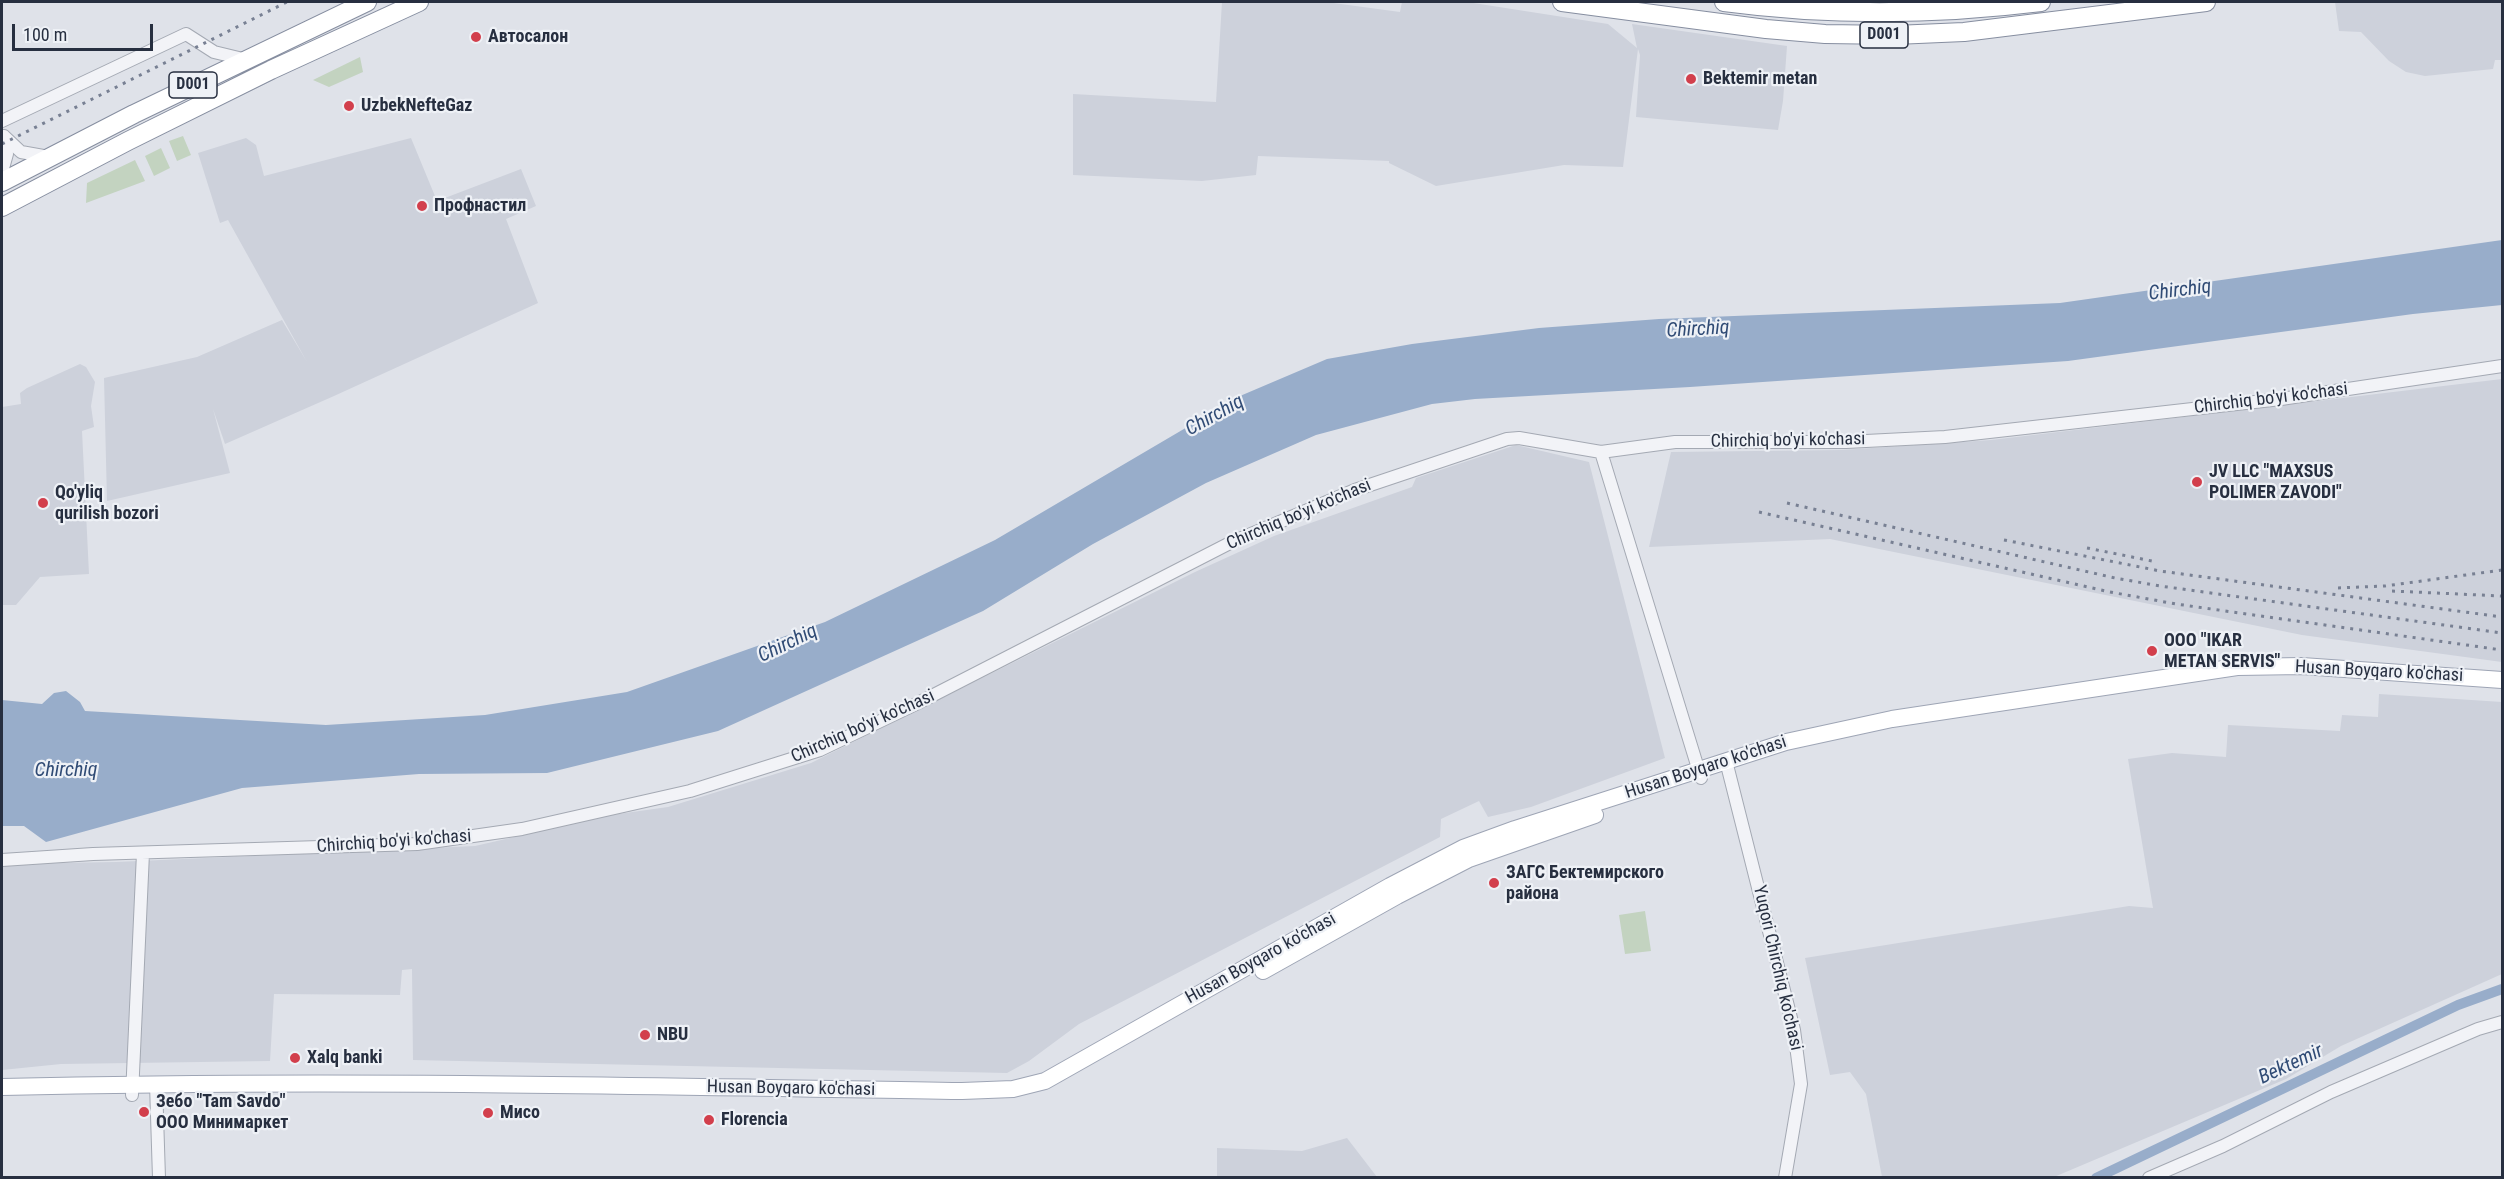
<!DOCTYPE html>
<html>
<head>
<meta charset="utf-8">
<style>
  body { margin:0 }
  #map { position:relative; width:2504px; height:1179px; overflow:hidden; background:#dfe2e9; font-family:"Roboto Condensed",sans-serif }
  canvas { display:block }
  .frame { position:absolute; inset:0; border:3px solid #272f40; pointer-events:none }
  .scale { position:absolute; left:12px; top:24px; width:141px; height:27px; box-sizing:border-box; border:3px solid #272f40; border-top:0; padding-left:8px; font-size:18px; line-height:21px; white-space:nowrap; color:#272f40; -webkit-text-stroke:4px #eef1f6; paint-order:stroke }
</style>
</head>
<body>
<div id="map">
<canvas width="2504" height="1179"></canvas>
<div class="frame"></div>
<div class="scale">100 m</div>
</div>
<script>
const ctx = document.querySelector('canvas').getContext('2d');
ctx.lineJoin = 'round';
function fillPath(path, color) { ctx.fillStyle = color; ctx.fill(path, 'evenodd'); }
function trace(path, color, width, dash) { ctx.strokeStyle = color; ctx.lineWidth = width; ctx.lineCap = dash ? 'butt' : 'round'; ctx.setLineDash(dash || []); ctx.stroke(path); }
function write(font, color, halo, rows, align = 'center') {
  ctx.font = font + ' "Roboto Condensed",sans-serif'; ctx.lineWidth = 4.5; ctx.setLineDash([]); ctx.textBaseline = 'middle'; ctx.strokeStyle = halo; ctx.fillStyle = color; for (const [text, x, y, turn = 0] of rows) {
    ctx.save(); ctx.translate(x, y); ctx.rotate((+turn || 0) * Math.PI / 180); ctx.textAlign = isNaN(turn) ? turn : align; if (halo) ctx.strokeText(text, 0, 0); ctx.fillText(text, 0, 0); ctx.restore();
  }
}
const built = new Path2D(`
  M1222 2H1326L1400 12 1402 2H1467L1608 24 1637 48 1632 24 1787 46 1783 101 1778 130 1636 117 1640 55 1638 49 1623 167 1564 165 1436 186 1389 163V161L1258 156 1256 175 1202 181 1073 175V94L1216 102Z
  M2335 2H2502V60H2495L2493 69 2425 76 2406 72 2389 61 2361 32 2339 31Z
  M246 138 256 145 264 176 411 138 437 201 521 169 536 206 506 219 538 303 334 396 225 444 213 409 230 473 107 501 104 378 197 357 282 320 307 362 228 220 220 223 198 153Z
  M80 364 86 367 95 382 91 406 94 427 82 431 89 574 40 577 16 605H2V407L21 404 20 393 27 388Z
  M2502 379V662L2302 635 1830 539 1649 547 1671 452 1842 450 1991 440Z
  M1516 445 1589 462 1665 758 1531 807 1488 817 1479 801 1441 819 1440 837 1079 1024 1029 1061 1007 1073 413 1060 412 969 402 970 400 995 274 994 270 1061 61 1064 2 1070V864L116 862 475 846 611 815 668 807 811 763 1195 572 1274 536 1412 487 1416 478Z
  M2379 694 2502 702V974L2341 1046 2286 1079 2054 1177H1882L1866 1094 1850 1072 1830 1075 1805 958 2129 906 2153 908 2128 759 2172 753 2226 757 2228 725 2340 731 2342 715 2378 717Z
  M1347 1138 1377 1177H1217V1148L1302 1151Z`);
const green = new Path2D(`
  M360 57 363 72 329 87 313 80Z
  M183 136 191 155 177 161 169 141Z
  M161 148 170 168 154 176 145 156Z
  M135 160 145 181 86 203 87 183Z
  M1645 911 1651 951 1625 954 1619 915Z`);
const water = new Path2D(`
  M2502 240V305L2413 314 2068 361 1690 387 1475 399 1432 404 1316 435 1206 483 1093 544 983 611 718 731 547 773 419 774 242 788 46 842 24 826H2V700L42 704 54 693 66 691 80 702 85 711 326 725 485 715 627 692 825 622 995 540 1240 396 1327 359 1412 344 1539 328 1659 319 2060 303Z`);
const canal = new Path2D(`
  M2096 1178 2458 1005 2502 989`);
const minor = new Path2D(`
  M2 121 186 34 214 52 247 60
  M4 136 21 152 49 157
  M2 172 7 154 4 136
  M1601 452 1701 778
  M1726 761 1794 1030 1801 1084 1785 1178
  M2 860 93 854 417 844 522 829 690 791 820 750 916 704 1230 543 1355 490 1507 439 1519 438 1601 452 1675 442H1846L1945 437 2281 399 2502 366
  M156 1084 159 1178
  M132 1095 143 853
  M2149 1178 2223 1146 2331 1092 2478 1029 2502 1022`);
const major = new Path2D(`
  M1263 971 1397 896 1469 859 1595 815
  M2 1087C322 1079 642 1086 962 1091L1013 1089 1045 1081 1390 886 1463 848 1515 829 1786 742 1892 719 2237 667 2302 666 2502 680`);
const highway = new Path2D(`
  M1562 2 1766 29 1825 34 1895 35 1964 32 2206 2
  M1724 2C1829 16 1936 15 2041 2
  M2 182 134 114 367 2
  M2 207 128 141 271 70 419 2`);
const rail = new Path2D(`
  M2 144 287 2
  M1787 503 2115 578 2160 586 2502 633
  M1759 512 2110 592 2176 604 2502 650
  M2004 540 2160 571 2502 617
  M2087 548 2157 562
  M2338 588 2385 586 2502 570
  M2392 591 2502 596`);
const markers = [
  [476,37,6,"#d23f4c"],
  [1691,79,6,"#d23f4c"],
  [349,106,6,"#d23f4c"],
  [422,206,6,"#d23f4c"],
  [2197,482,6,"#d23f4c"],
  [43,503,6,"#d23f4c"],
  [2152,651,6,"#d23f4c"],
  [1494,883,6,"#d23f4c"],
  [645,1035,6,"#d23f4c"],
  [295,1058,6,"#d23f4c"],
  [144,1112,6,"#d23f4c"],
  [488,1113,6,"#d23f4c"],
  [709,1120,6,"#d23f4c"]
];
const shields = [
  [1884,35,48],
  [193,85,48]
];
const shieldNames = [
  ["D001",1884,35],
  ["D001",193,85]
];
const poiNames = [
  ["Автосалон",488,37],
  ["Bektemir metan",1703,79],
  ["UzbekNefteGaz",361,106],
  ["Профнастил",434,206],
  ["JV LLC \"MAXSUS",2209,472],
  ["POLIMER ZAVODI\"",2209,493],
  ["Qo'yliq",55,493],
  ["qurilish bozori",55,514],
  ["OOO \"IKAR",2164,641],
  ["METAN SERVIS\"",2164,662],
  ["ЗАГС Бектемирского",1506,873],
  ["района",1506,894],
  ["NBU",657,1035],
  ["Xalq banki",307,1058],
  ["Зебо \"Tam Savdo\"",156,1102],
  ["ООО Минимаркет",156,1123],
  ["Мисо",500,1113],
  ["Florencia",721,1120]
];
const streetNames = [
  ["Chirchiq bo'yi ko'chasi",2271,399,-7],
  ["Chirchiq bo'yi ko'chasi",1788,441,-1],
  ["Chirchiq bo'yi ko'chasi",1299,515,-23],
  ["Husan Boyqaro ko'chasi",2379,672,3],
  ["Chirchiq bo'yi ko'chasi",863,727,-24],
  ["Husan Boyqaro ko'chasi",1706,768,-18],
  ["Chirchiq bo'yi ko'chasi",394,842,-4],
  ["Husan Boyqaro ko'chasi",1261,959,-29],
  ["Yuqori Chirchiq ko'chasi",1777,968,77],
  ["Husan Boyqaro ko'chasi",791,1089,1]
];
const waterNames = [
  ["Chirchiq",2180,291,-7],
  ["Chirchiq",1698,330,-3],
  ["Chirchiq",1215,416,-29],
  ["Chirchiq",788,644,-26],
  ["Chirchiq",66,771],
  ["Bektemir",2291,1065,-25]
];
fillPath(built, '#cdd1db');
fillPath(green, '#c3d3c0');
fillPath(water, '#98adca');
trace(canal, '#98adca', 10);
trace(minor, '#a4a9b3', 14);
trace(major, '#9ea5b5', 18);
trace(highway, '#868ea0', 20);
trace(minor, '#f2f3f7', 12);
trace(major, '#fff', 16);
trace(highway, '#fff', 18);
trace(rail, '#788093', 3, [3, 6]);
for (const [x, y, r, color] of markers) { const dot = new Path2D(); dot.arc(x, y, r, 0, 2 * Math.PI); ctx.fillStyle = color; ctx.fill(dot); trace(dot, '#eef1f6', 2); }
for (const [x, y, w] of shields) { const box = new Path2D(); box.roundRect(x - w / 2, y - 13, w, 26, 4.5); ctx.fillStyle = '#eef1f6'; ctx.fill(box); trace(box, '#272f40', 1.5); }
write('bold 16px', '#272f40', null, shieldNames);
write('bold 18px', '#272f40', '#eef1f6', poiNames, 'left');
write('18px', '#272f40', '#eef1f6', streetNames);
write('italic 20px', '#304b75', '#eef1f6', waterNames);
</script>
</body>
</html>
